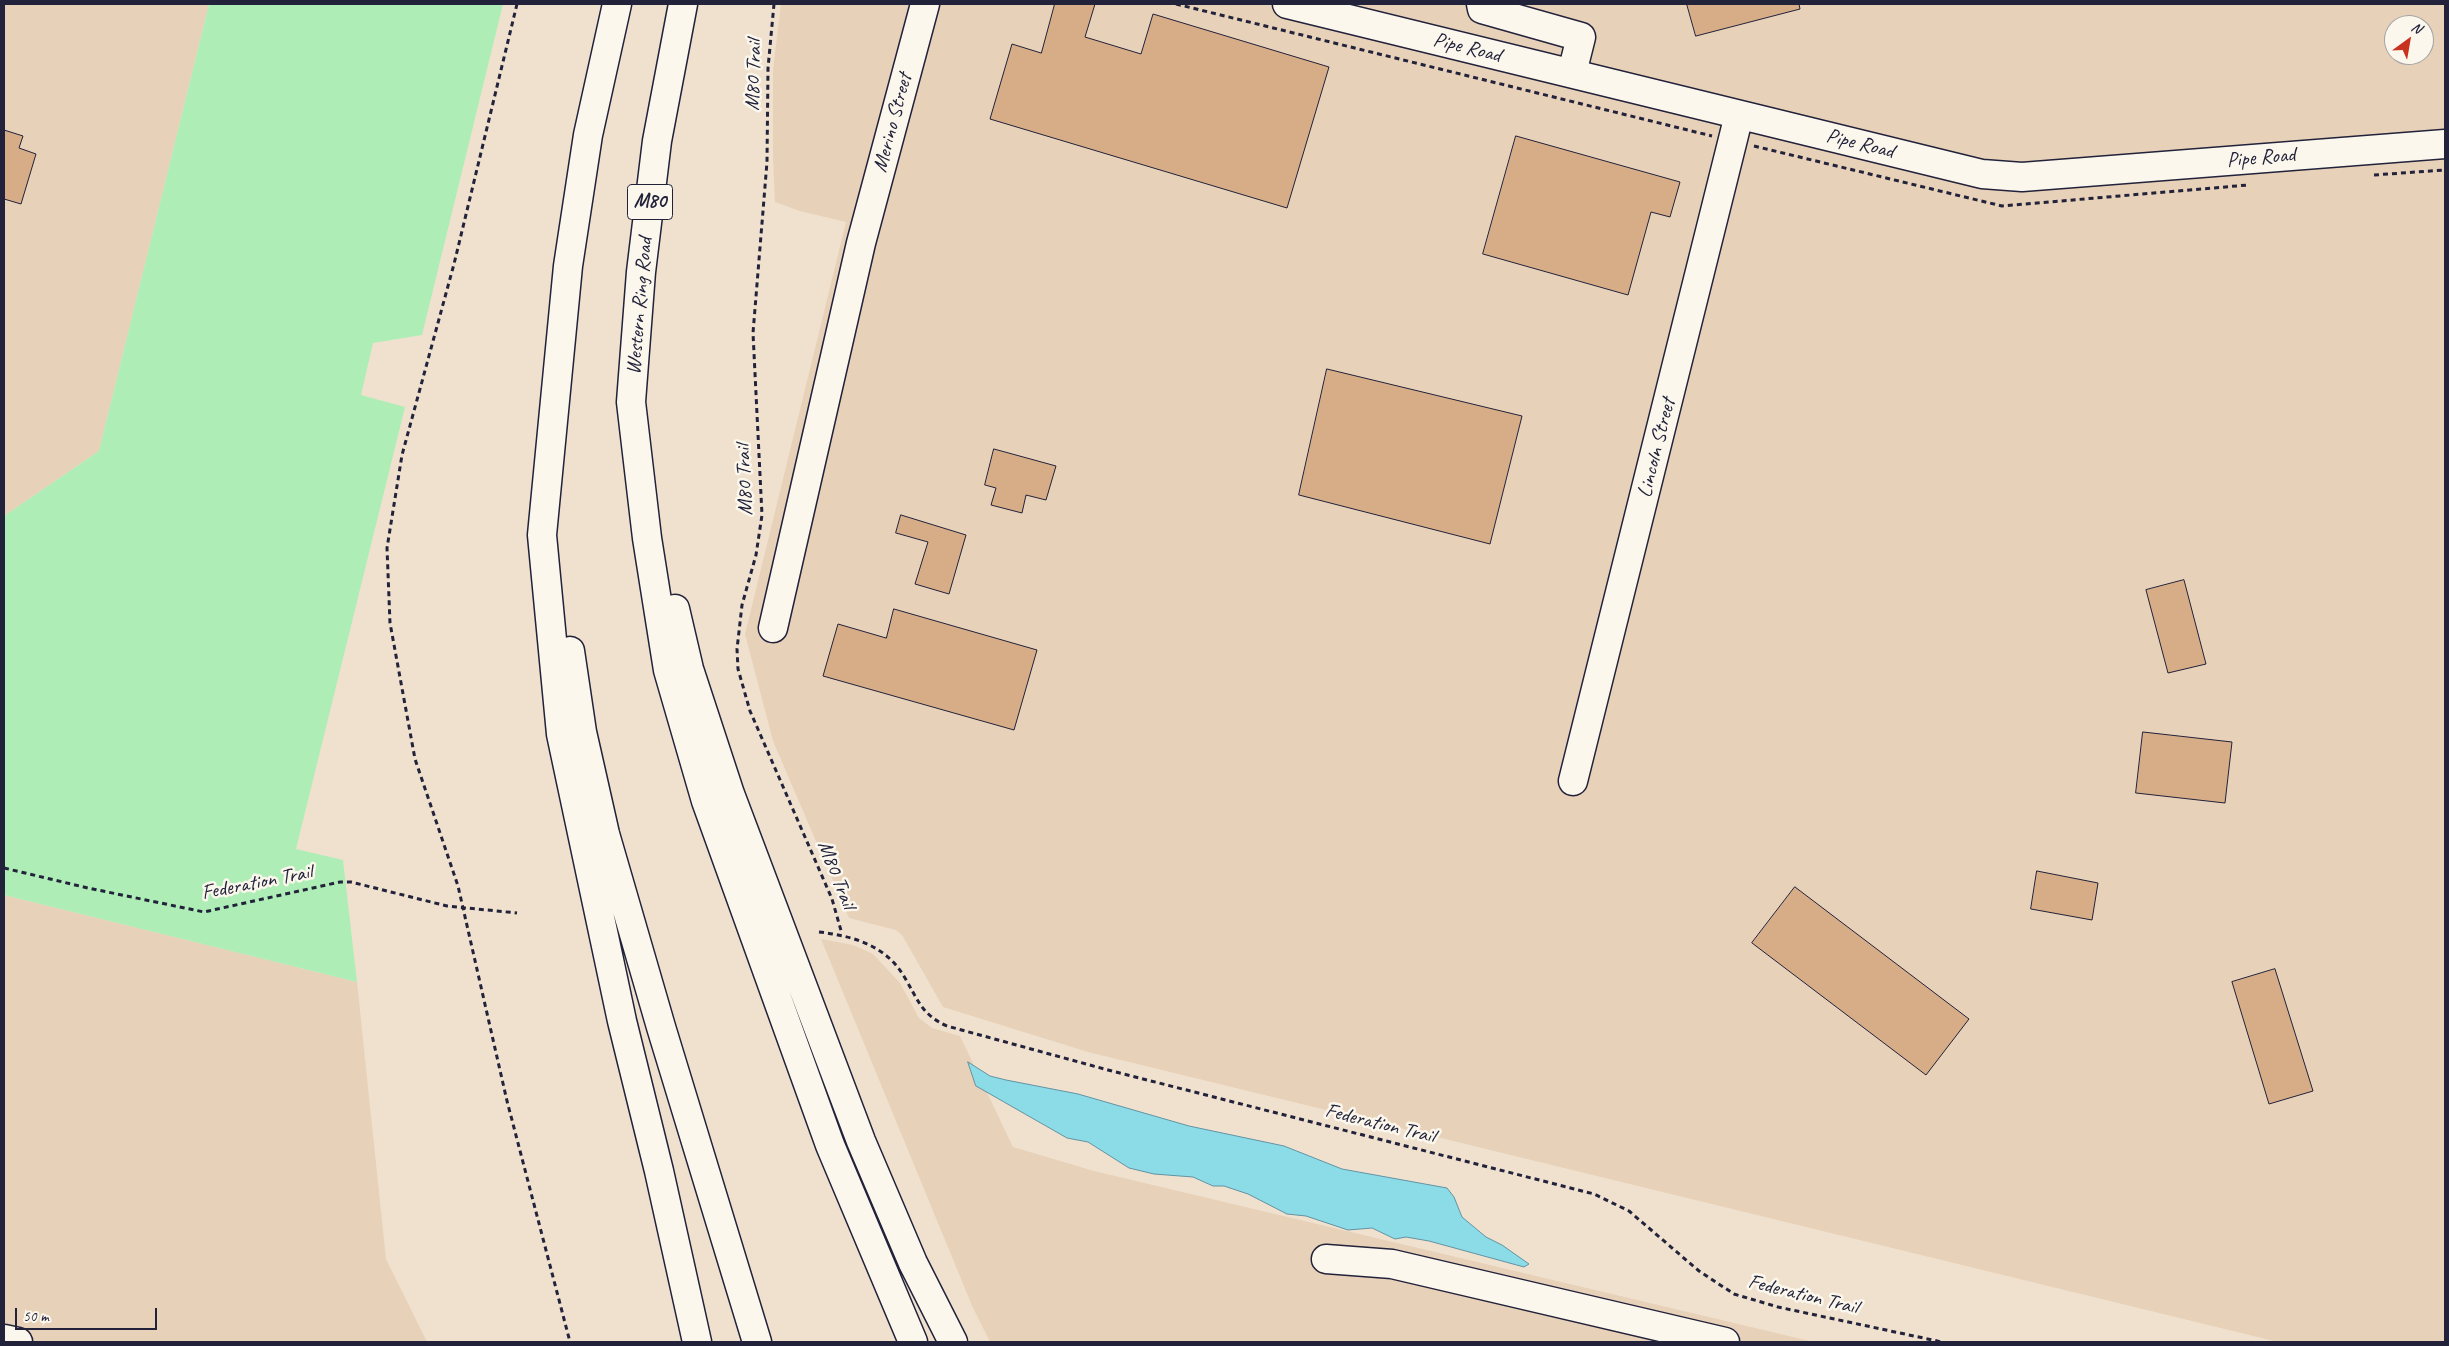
<!DOCTYPE html>
<html>
<head>
<meta charset="utf-8">
<style>
  body { margin:0 }
  #map { position:relative; width:2449px; height:1346px; overflow:hidden; background:#f0e1ce; font-family:Caveat,sans-serif }
  canvas { display:block }
  .frame { position:absolute; inset:0; border:5px solid #22223b; pointer-events:none }
  .north { position:absolute; left:2384px; top:15px; width:50px; height:50px; box-sizing:border-box; background:#fbf7ec; border:1px solid #a4a2a5; border-radius:50%; rotate:32deg; font-size:14px; font-weight:700; line-height:20px; text-align:center; color:#22223b }
  .north::after { content:''; display:block; margin:auto; width:18px; height:22px; background:#c8321e; clip-path:polygon(50% 0,100% 100%,50% 72%,0 100%) }
  .scale { position:absolute; left:15px; top:1308px; width:142px; height:22px; box-sizing:border-box; border:2px solid #22223b; border-top:0; padding-left:6px; font-size:15px; line-height:18px; white-space:nowrap; color:#22223b; -webkit-text-stroke:4px #fbf7ec; paint-order:stroke }
</style>
</head>
<body>
<div id="map">
<canvas width="2449" height="1346"></canvas>
<div class="frame"></div>
<div class="north">N</div>
<div class="scale">50 m</div>
</div>
<script>
const ctx = document.querySelector('canvas').getContext('2d');
ctx.lineJoin = 'round';
function fillPath(path, color) { ctx.fillStyle = color; ctx.fill(path, 'evenodd'); }
function trace(path, color, width, dash) { ctx.strokeStyle = color; ctx.lineWidth = width; ctx.lineCap = dash ? 'butt' : 'round'; ctx.setLineDash(dash || []); ctx.stroke(path); }
function write(font, color, halo, rows, align = 'center') {
  ctx.font = font + ' Caveat,sans-serif'; ctx.lineWidth = 5; ctx.setLineDash([]); ctx.textBaseline = 'middle'; ctx.strokeStyle = halo; ctx.fillStyle = color; for (const [text, x, y, turn = 0] of rows) {
    ctx.save(); ctx.translate(x, y); ctx.rotate((+turn || 0) * Math.PI / 180); ctx.textAlign = isNaN(turn) ? turn : align; if (halo) ctx.strokeText(text, 0, 0); ctx.fillText(text, 0, 0); ctx.restore();
  }
}
const built = new Path2D(`
  M4 4H209L99 451 4 516Z
  M781 4H2445V1342H2278L1088 1052 943 1007 902 935 896 930 849 918 773 741 745 634 846 222 800 211 775 202 773 159V70ZM2394 25H2424V55H2394Z
  M4 895 357 982 386 1259 427 1342H4Z
  M821 939 853 945 873 954 900 983 919 1018 932 1028 960 1036 1013 1147 1094 1171 1814 1342H990L973 1308Z`);
const green = new Path2D(`
  M209 4H503L422 335 373 343 361 395 405 407 296 849 343 860 357 982 4 895V516L99 451Z`);
const water = new Path2D(`
  M968 1062 990 1076 1006 1080 1078 1094 1189 1126 1284 1146 1342 1169 1447 1188 1454 1197 1462 1217 1486 1237 1502 1245 1529 1264 1524 1267 1429 1241 1406 1237 1395 1239 1372 1228 1348 1230 1306 1216 1287 1214 1248 1194 1224 1186H1213L1193 1177 1154 1174 1129 1168 1088 1142 1067 1138 976 1086Z`);
const building = new Path2D(`
  M1055 4H1095L1085 37 1141 54 1153 14 1329 67 1287 208 990 119 1012 44 1041 53Z
  M1687 4H1799L1800 9 1696 36Z
  M4 130 23 136 19 148 36 154 21 204 4 199Z
  M1516 136 1680 182 1670 217 1651 212 1628 295 1483 254Z
  M1327 369 1522 416 1490 544 1299 495Z
  M994 449 1056 466 1046 500 1026 495 1022 513 991 505 996 488 985 485Z
  M901 515 966 535 949 594 915 584 928 542 896 533Z
  M2184 580 2206 664 2168 673 2146 590Z
  M894 609 1037 650 1014 730 823 676 838 624 886 638Z
  M2143 732 2232 742 2225 803 2136 793Z
  M2037 871 2098 883 2092 920 2031 909Z
  M1795 887 1969 1019 1926 1075 1752 943Z
  M2275 969 2313 1091 2269 1104 2232 982Z`);
const path = new Path2D(`
  M517 4 454 264 402 455 387 548 390 623 415 759 458 886 507 1101 570 1342
  M774 4 768 68 767 162 753 333 762 515 756 555 742 605 737 649 738 669 750 711 832 899 842 934
  M1176 4 1712 136
  M1754 146 2002 206 2248 185
  M2374 175 2445 170
  M4 868 88 888 204 912 340 882H351L447 906 517 913
  M819 932C854 936 887 946 905 978 918 1000 922 1015 947 1026L1108 1070 1594 1194 1629 1211 1699 1271 1734 1294 1778 1307 1942 1342`);
const minor = new Path2D(`
  M1287 4 1982 174 2022 177 2445 144
  M1481 4 1482 9 1581 37 1572 73
  M773 628 861 243 925 4
  M1573 781 1739 115
  M1326 1259 1392 1264 1725 1342
  M4 1339 18 1342`);
const highway = new Path2D(`
  M617 4 588 135 568 266 542 535 561 734 622 1021 659 1171 697 1342
  M683 4 657 141 641 272 631 402 647 538 668 670 706 801 830 1145 913 1342
  M675 609 689 669 730 794 861 1141 913 1263 953 1342
  M570 651 582 732 605 834 661 1027 757 1342`);
const shields = [
  [650,202,45]
];
const shieldNames = [
  ["M80",650,202]
];
const streetNames = [
  ["Pipe Road",1467,48,14],
  ["M80 Trail",754,75,-88],
  ["Merino Street",893,123,-75],
  ["Pipe Road",1860,144,14],
  ["Pipe Road",2261,158,-5],
  ["Western Ring Road",640,306,-85],
  ["Lincoln Street",1657,448,-76],
  ["M80 Trail",745,480,-92],
  ["M80 Trail",836,875,69],
  ["Federation Trail",257,883,-11],
  ["Federation Trail",1380,1124,14],
  ["Federation Trail",1803,1295,14]
];
fillPath(built, '#e8d1b9');
fillPath(green, '#aeeeb6');
fillPath(water, '#8cdce8');
trace(water, '#6292a3', 1);
fillPath(building, '#d6ad87');
trace(building, '#22223b', 1);
trace(minor, '#22223b', 31);
trace(highway, '#22223b', 31);
trace(path, '#22223b', 3, [5, 4]);
trace(minor, '#fbf7ec', 28);
trace(highway, '#fbf7ec', 28);
for (const [x, y, w] of shields) { const box = new Path2D(); box.roundRect(x - w / 2, y - 17.5, w, 35, 4); ctx.fillStyle = '#fbf7ec'; ctx.fill(box); trace(box, '#22223b', 1); }
write('bold 20px', '#22223b', null, shieldNames);
write('21px', '#22223b', '#fbf7ec', streetNames);
</script>
</body>
</html>
